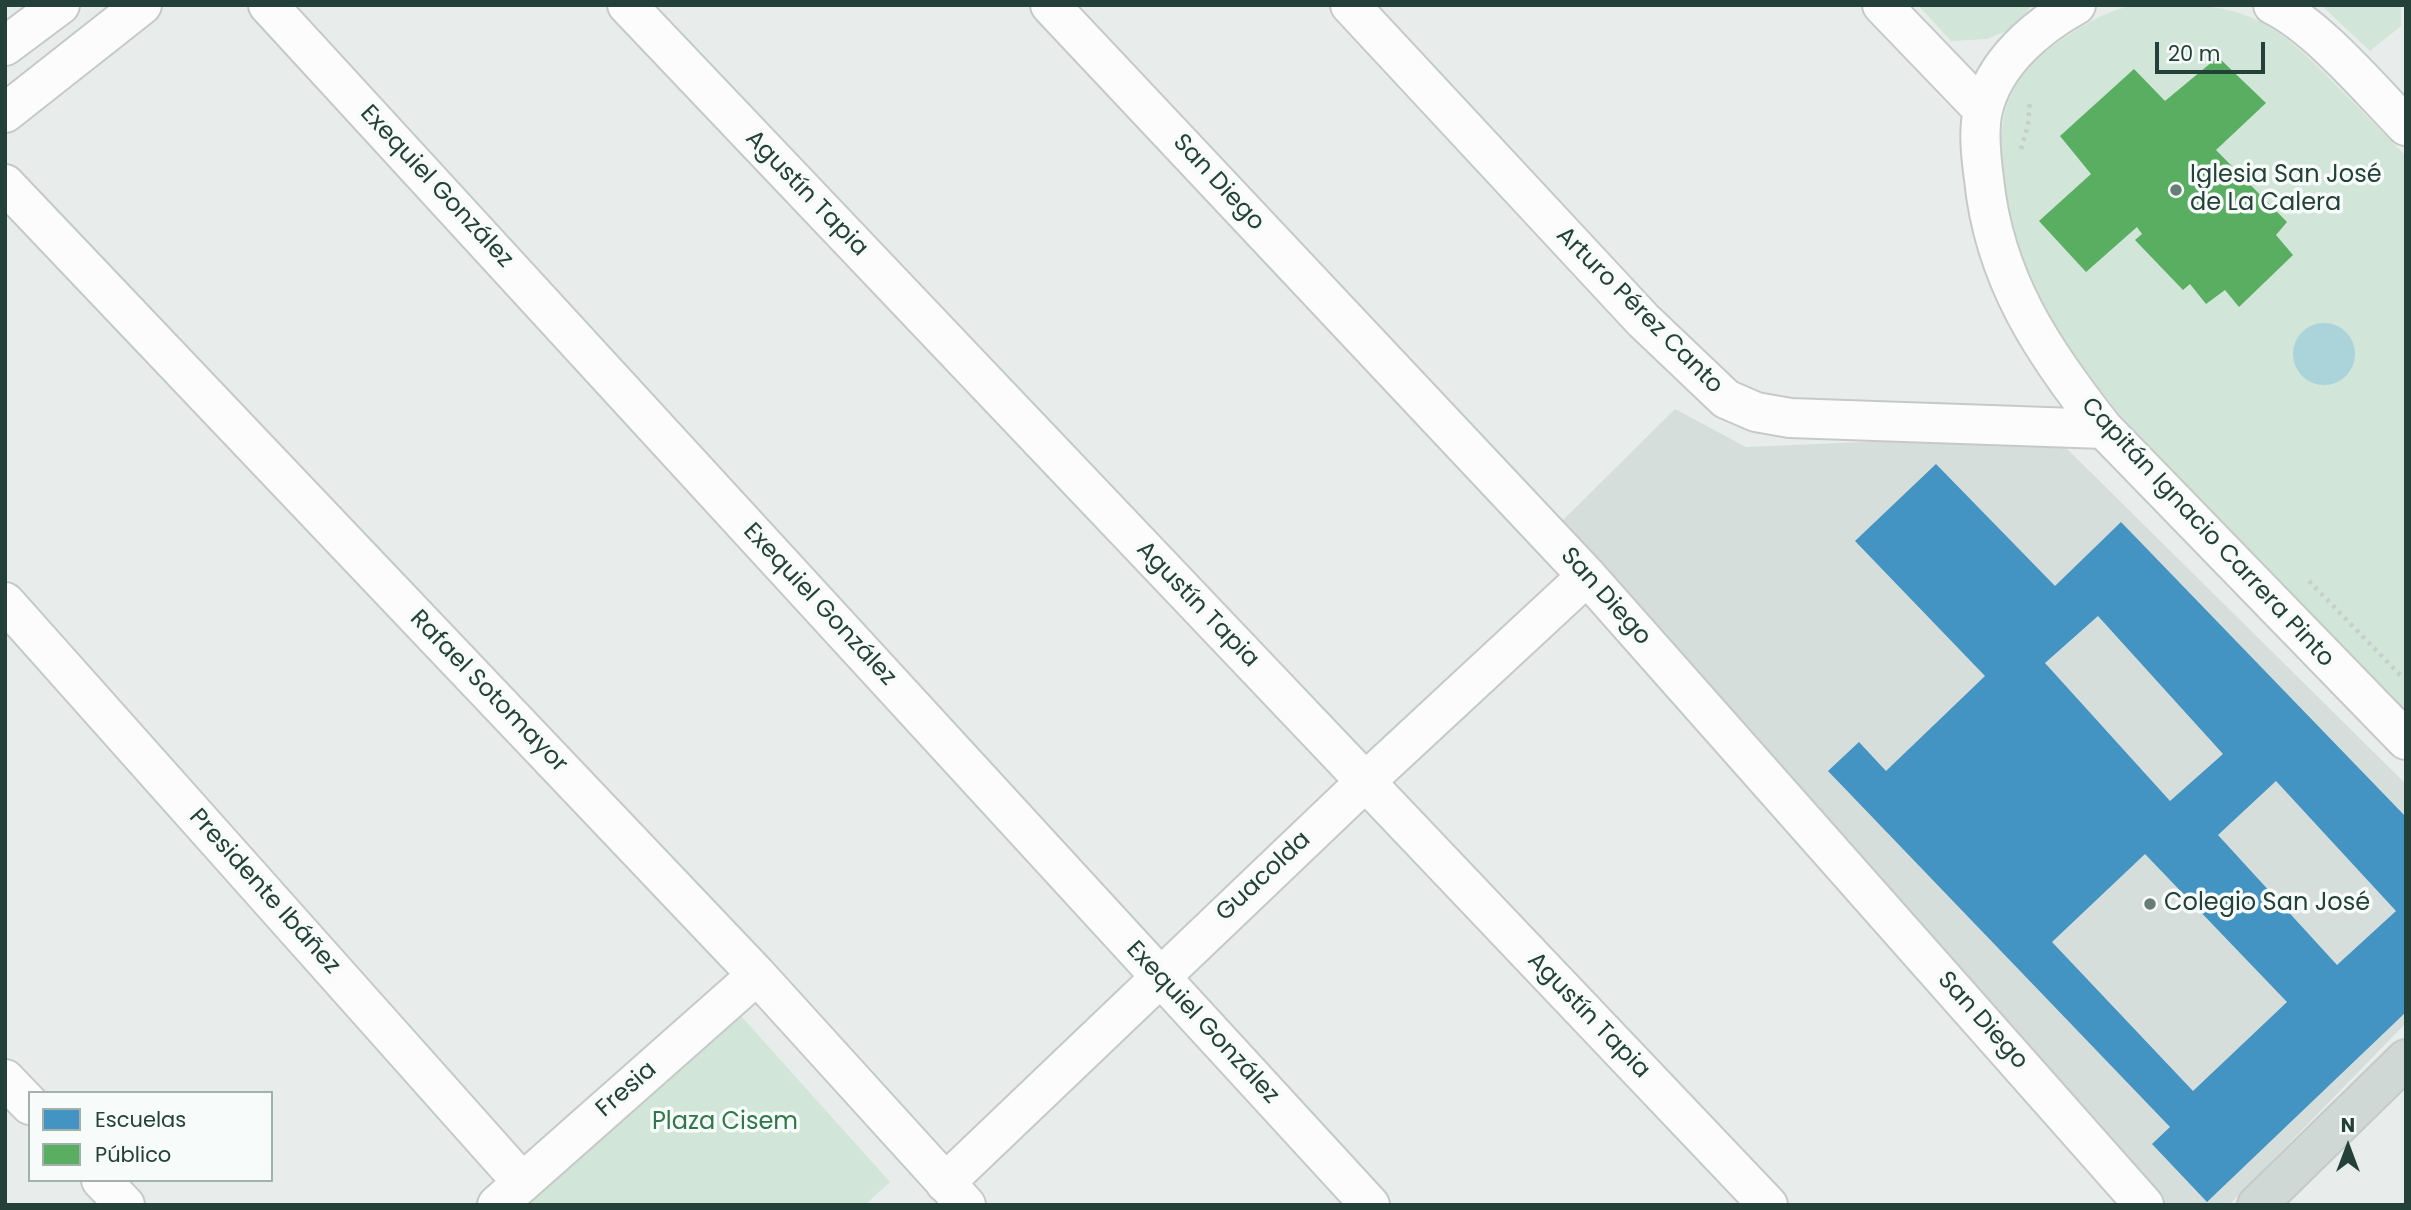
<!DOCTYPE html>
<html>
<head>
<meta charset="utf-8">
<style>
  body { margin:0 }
  #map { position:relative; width:2411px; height:1210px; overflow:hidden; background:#e8edeb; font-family:Poppins,sans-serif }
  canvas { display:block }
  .frame { position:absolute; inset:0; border:7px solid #244139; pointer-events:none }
  .legend { position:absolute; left:28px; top:1091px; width:245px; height:91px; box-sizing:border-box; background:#f7fbf9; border:2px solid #a3b1ac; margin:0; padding:9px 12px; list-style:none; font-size:21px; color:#244139 }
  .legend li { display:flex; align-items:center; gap:14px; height:35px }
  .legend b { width:35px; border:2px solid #a3b1ac }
  .north { position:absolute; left:2313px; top:1112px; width:70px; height:70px; -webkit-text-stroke:5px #f7fbf9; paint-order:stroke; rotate:0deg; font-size:19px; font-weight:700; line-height:28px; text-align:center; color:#244139 }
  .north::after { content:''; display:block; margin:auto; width:24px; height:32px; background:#244139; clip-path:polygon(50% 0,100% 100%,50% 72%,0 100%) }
  .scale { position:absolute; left:2155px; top:42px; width:110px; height:32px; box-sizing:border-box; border:4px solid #244139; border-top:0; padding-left:9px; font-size:21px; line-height:24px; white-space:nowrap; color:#244139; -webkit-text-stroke:5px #f7fbf9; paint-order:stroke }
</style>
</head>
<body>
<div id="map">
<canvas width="2411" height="1210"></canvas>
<div class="frame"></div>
<ul class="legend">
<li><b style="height:19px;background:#4393c3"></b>Escuelas</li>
<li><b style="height:19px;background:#5aae61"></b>Público</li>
</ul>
<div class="north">N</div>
<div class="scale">20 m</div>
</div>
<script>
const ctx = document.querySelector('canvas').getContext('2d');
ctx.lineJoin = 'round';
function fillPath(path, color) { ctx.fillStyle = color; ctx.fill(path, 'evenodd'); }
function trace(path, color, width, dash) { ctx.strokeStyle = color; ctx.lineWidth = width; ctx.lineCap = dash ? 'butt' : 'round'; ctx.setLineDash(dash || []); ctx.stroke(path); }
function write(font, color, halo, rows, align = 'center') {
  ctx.font = font + ' Poppins,sans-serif'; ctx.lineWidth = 7; ctx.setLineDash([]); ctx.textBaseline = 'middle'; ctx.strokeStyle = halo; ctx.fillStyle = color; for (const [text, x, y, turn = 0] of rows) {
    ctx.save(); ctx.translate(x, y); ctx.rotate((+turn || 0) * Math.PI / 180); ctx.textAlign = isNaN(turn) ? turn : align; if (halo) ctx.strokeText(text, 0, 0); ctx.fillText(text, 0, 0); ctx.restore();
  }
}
const built = new Path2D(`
  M1675 409 1746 447 2052 434 2406 784V1023L2229 1205H2166L1555 528Z`);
const green = new Path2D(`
  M1918 5H2031L2019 26 1987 39 1951 41Z
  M2137 5C2171 5 2206 3 2239 13 2281 26 2311 60 2341 90 2363 112 2384 134 2406 156V715L2120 415C2092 380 2066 345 2044 306 2017 257 1993 171 2004 116 2010 86 2035 57 2060 41 2084 25 2108 9 2137 5Z
  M2321 5H2401V26L2370 51Z
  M732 1006 890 1182 865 1205H509Z`);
const water = new Path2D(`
  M2293 354a31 31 0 1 1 62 0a31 31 0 1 1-62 0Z`);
const schools = new Path2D(`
  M1936 464 2055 586 2121 522 2406 817V1012L2207 1202 2152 1144 2170 1127 1828 771 1859 742 1886 771 1985 676 1855 541ZM2098 616 2223 754 2170 801 2045 663ZM2276 781 2396 911 2337 965 2218 835ZM2145 854 2287 1002 2193 1091 2052 942Z`);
const public = new Path2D(`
  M2218 57 2266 103 2216 150 2287 222 2276 235 2293 255 2239 307 2225 290 2206 304 2190 284 2183 290 2135 240 2142 234 2137 227 2086 272 2039 221 2091 174 2060 136 2134 69 2165 101Z`);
const path = new Path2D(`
  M2021 149 2028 125 2030 99
  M2309 581 2403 678`);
const minor = new Path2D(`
  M268 5 1370 1205
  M627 5 1768 1205
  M1050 5 1587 576 2144 1205
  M1350 5 1643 320 1726 399 1756 412 1790 418 2104 429
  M1882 5 1983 110
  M2076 5C2036 27 1994 63 1983 110 1978 131 1981 157 1984 179 1994 279 2043 352 2104 429L2406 740
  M2273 5C2318 27 2370 89 2406 126
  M5 46 60 5
  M5 113 142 5
  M5 184 757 975 966 1205
  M5 602 522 1182
  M5 1079 30 1105
  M101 1180 125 1205
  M945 1183 1365 782 1587 576
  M497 1205 757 975`);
const major = new Path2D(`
  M2257 1205 2406 1059`);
const markers = [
  [2176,190,7,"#697d77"],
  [2150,904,7,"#697d77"]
];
const poiNames = [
  ["Iglesia San José",2190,176],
  ["de La Calera",2190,204],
  ["Colegio San José",2164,904]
];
const streetNames = [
  ["San Diego",1218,183,47],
  ["Exequiel González",436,187,47],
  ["Agustín Tapia",806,194,46],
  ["Arturo Pérez Canto",1639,311,45],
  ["Capitán Ignacio Carrera Pinto",2207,533,47],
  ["San Diego",1605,597,48],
  ["Exequiel González",819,605,47],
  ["Agustín Tapia",1197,605,46],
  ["Rafael Sotomayor",488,692,46],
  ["Guacolda",1264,877,-43],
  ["Presidente Ibáñez",264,892,48],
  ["Agustín Tapia",1588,1016,46],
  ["San Diego",1982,1021,48],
  ["Exequiel González",1202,1023,47],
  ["Fresia",627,1090,-41]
];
const parkNames = [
  ["Plaza Cisem",725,1123]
];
fillPath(built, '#d6dedb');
fillPath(green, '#d1e5d8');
fillPath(water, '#aad3da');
fillPath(schools, '#4393c3');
fillPath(public, '#5aae61');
trace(minor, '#c5cac8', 42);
trace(major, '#c3cbc9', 42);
trace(path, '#c7cecc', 4.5, [3.5, 5]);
trace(minor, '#fcfcfc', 38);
trace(major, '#cfd8d5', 38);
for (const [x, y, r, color] of markers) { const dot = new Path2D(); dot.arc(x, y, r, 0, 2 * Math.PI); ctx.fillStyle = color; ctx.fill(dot); trace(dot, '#f7fbf9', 2.5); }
write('24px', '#244139', '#f7fbf9', poiNames, 'left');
write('24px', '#244139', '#f7fbf9', streetNames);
write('24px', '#2e784a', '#f7fbf9', parkNames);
</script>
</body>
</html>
